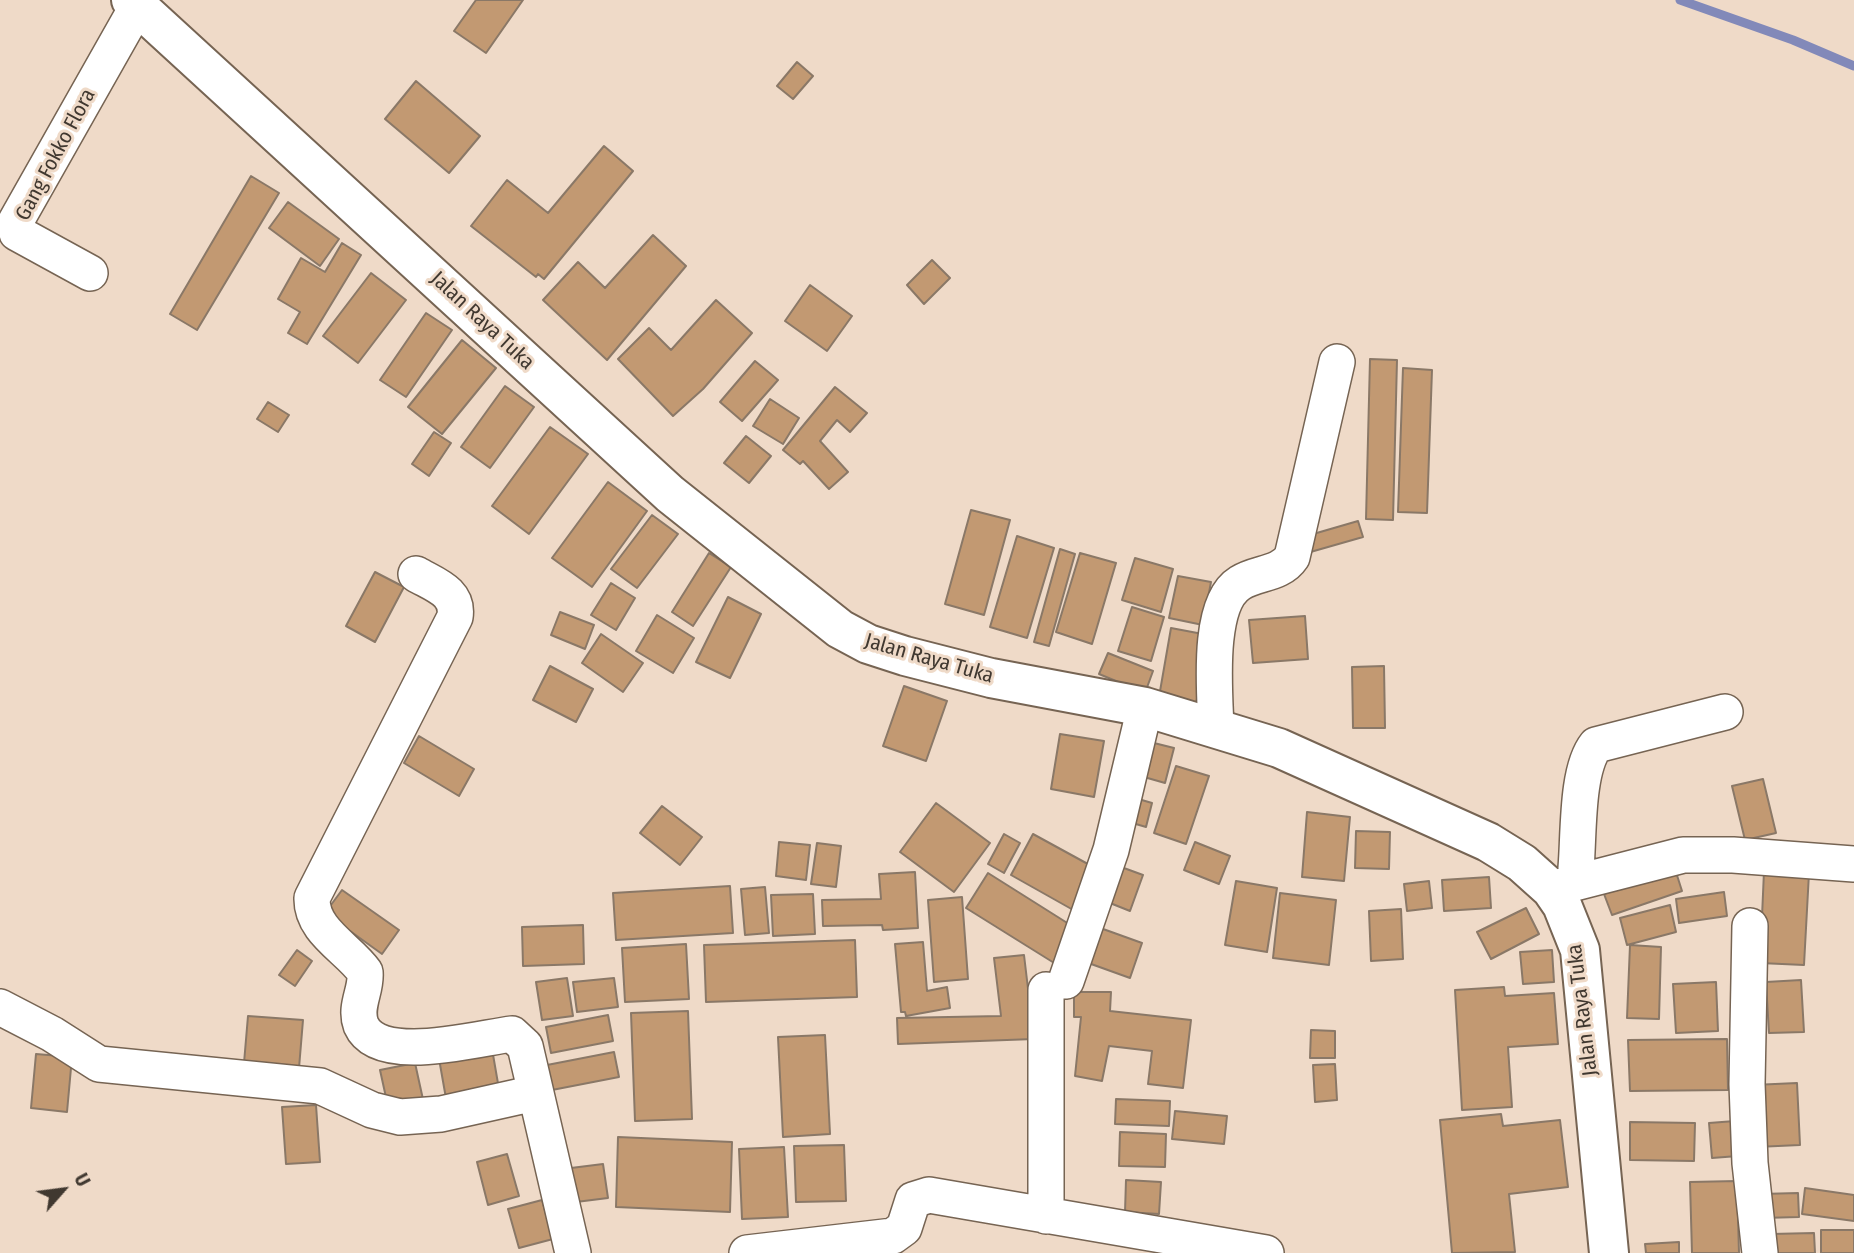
<!DOCTYPE html>
<html>
<head>
<meta charset="utf-8">
<style>
  body { margin:0 }
  #map { position:relative; width:1854px; height:1253px; overflow:hidden; background:#efdac8; font-family:"Fira Sans Condensed",sans-serif }
  canvas { display:block }
  .north { position:absolute; left:28px; top:1155px; width:70px; height:70px; -webkit-text-stroke:5px #efdac8; paint-order:stroke; rotate:62deg; font-size:19px; font-weight:700; line-height:28px; text-align:center; color:#403830 }
  .north::after { content:''; display:block; margin:auto; width:24px; height:32px; background:#403830; clip-path:polygon(50% 0,100% 100%,50% 72%,0 100%) }
</style>
</head>
<body>
<div id="map">
<canvas width="1854" height="1253"></canvas>
<div class="north">U</div>
</div>
<script>
const ctx = document.querySelector('canvas').getContext('2d');
ctx.lineJoin = 'round';
function trace(path, color, width, dash) { ctx.strokeStyle = color; ctx.lineWidth = width; ctx.lineCap = dash ? 'butt' : 'round'; ctx.setLineDash(dash || []); ctx.stroke(path); }
function fillPath(path, color) { ctx.fillStyle = color; ctx.fill(path, 'evenodd'); }
function write(font, color, halo, rows, align = 'center') {
  ctx.font = font + ' "Fira Sans Condensed",sans-serif'; ctx.lineWidth = 6; ctx.setLineDash([]); ctx.textBaseline = 'middle'; ctx.strokeStyle = halo; ctx.fillStyle = color; for (const [text, x, y, turn = 0] of rows) {
    ctx.save(); ctx.translate(x, y); ctx.rotate((+turn || 0) * Math.PI / 180); ctx.textAlign = isNaN(turn) ? turn : align; if (halo) ctx.strokeText(text, 0, 0); ctx.fillText(text, 0, 0); ctx.restore();
  }
}
const stream = new Path2D(`
  M1680 0 1793 40 1854 66`);
const building = new Path2D(`
  M476 0H523L486 53 454 31Z
  M797 62 813 76 793 99 777 86Z
  M416 81 480 136 449 173 385 119Z
  M604 146 633 171 544 279 538 274 536 277 471 226 507 180 548 213Z
  M251 176 279 193 197 330 170 314Z
  M288 202 339 239 320 266 269 228Z
  M653 235 686 266 607 360 543 300 578 262 605 288Z
  M342 243 361 255 307 344 288 333 300 312 278 299 301 258 325 272Z
  M932 260 950 278 924 304 907 285Z
  M371 273 406 300 358 363 323 336Z
  M810 285 852 316 827 351 785 321Z
  M716 300 752 333 703 389 673 416 618 359 649 328 671 350Z
  M426 313 452 330 406 397 380 380Z
  M462 340 496 368 442 434 408 407Z
  M1370 359 1397 360 1393 520 1366 519Z
  M755 361 778 380 742 421 720 402Z
  M1403 368 1432 370 1427 513 1398 512Z
  M505 386 534 407 490 468 461 447Z
  M835 387 867 413 850 432 837 420 820 441 848 472 829 489 803 461 800 464 783 450Z
  M770 399 799 418 783 444 753 426Z
  M268 402 289 415 278 432 257 419Z
  M550 427 588 454 529 534 492 506Z
  M434 432 451 443 429 476 412 464Z
  M746 436 771 456 749 483 724 463Z
  M608 482 647 511 592 587 552 558Z
  M971 510 1010 520 984 615 945 604Z
  M652 515 678 534 637 588 611 569Z
  M1358 521 1363 537 1300 555 1296 539Z
  M1017 536 1054 548 1027 638 990 627Z
  M1060 549 1075 554 1049 646 1034 642Z
  M709 553 731 567 693 626 672 612Z
  M1080 553 1116 563 1092 644 1056 632Z
  M1135 558 1173 569 1161 612 1122 600Z
  M375 572 404 587 375 642 346 626Z
  M1178 576 1211 582 1203 625 1169 618Z
  M611 583 635 598 616 630 591 615Z
  M728 597 761 614 730 678 696 662Z
  M1132 607 1164 617 1151 661 1118 651Z
  M560 612 594 625 585 649 551 635Z
  M657 615 694 638 673 673 636 651Z
  M1305 616 1308 659 1253 663 1249 620Z
  M1171 628 1208 635 1196 704 1159 697Z
  M601 634 643 663 623 692 582 663Z
  M1108 653 1153 671 1145 693 1099 674Z
  M550 666 593 689 576 722 533 700Z
  M1384 666 1385 728H1353L1352 667Z
  M904 686 947 701 926 761 883 746Z
  M1060 734 1104 741 1094 797 1051 789Z
  M419 736 474 769 459 796 404 763Z
  M1146 741 1174 748 1165 783 1137 775Z
  M1176 766 1209 776 1186 844 1154 833Z
  M1763 779 1776 833 1745 840 1732 786Z
  M1135 798 1152 803 1146 827 1129 822Z
  M936 803 990 843 954 892 900 852Z
  M662 806 702 837 680 865 640 833Z
  M1307 812 1350 817 1344 881 1302 877Z
  M1356 831 1390 832 1389 869 1355 868Z
  M1004 834 1020 843 1004 873 988 864Z
  M1033 834 1097 869 1075 911 1011 875Z
  M779 842 810 845 806 880 776 876Z
  M1195 842 1230 856 1219 884 1184 870Z
  M817 843 841 846 836 887 811 884Z
  M1113 864 1143 875 1130 911 1100 899Z
  M1675 869 1682 891 1612 915 1604 894Z
  M1764 871 1809 873 1804 965 1760 963Z
  M915 872 918 928 883 930 882 925 823 926 822 900 881 899 879 874Z
  M988 873 1080 931 1059 966 966 908Z
  M1489 877 1491 908 1444 911 1442 880Z
  M1236 881 1277 888 1267 952 1225 945Z
  M1429 881 1432 908 1407 911 1404 884Z
  M730 886 733 933 616 940 613 893Z
  M765 887 769 933 745 935 741 889Z
  M342 890 399 930 382 954 325 913Z
  M1724 892 1727 916 1679 923 1676 899Z
  M1280 893 1336 900 1329 965 1273 958Z
  M813 894 815 934 773 936 771 895Z
  M962 897 968 979 934 982 928 900Z
  M1670 905 1676 932 1627 945 1620 918Z
  M1526 908 1539 934 1491 959 1477 932Z
  M1401 909 1403 959 1371 961 1369 911Z
  M583 925 584 964 523 966 522 927Z
  M1092 925 1142 943 1130 978 1080 960Z
  M855 940 857 997 706 1002 704 945Z
  M923 942 927 991 947 987 950 1008 906 1016 905 1012H901L895 944Z
  M686 944 689 999 625 1002 622 948Z
  M1630 945 1661 947 1659 1019 1627 1018Z
  M297 950 312 961 295 986 279 975Z
  M1552 950 1554 982 1523 984 1520 952Z
  M1024 955 1034 1039 898 1044 897 1018 1001 1016 994 958Z
  M567 978 573 1016 542 1020 536 982Z
  M614 978 618 1007 577 1012 573 982Z
  M1801 980 1804 1032 1769 1033 1766 982Z
  M1716 982 1718 1031 1676 1033 1673 984Z
  M1504 987 1505 996 1554 993 1558 1044 1508 1047 1512 1107 1462 1110 1455 990Z
  M1074 992H1111L1110 1011 1191 1020 1183 1088 1148 1084 1152 1051 1109 1046 1102 1081 1075 1076 1081 1017H1074Z
  M688 1011 692 1119 635 1121 631 1013Z
  M608 1015 613 1041 551 1053 546 1027Z
  M248 1016 303 1020 299 1068 244 1063Z
  M1311 1030 1335 1031V1058H1310Z
  M825 1035 830 1134 783 1137 778 1037Z
  M1727 1039 1728 1090 1630 1091 1628 1040Z
  M491 1043 500 1095 447 1104 438 1053Z
  M614 1052 619 1077 552 1090 547 1065Z
  M36 1054 72 1057 67 1112 31 1108Z
  M415 1063 424 1104 389 1111 380 1070Z
  M1335 1064 1337 1100 1315 1102 1313 1065Z
  M1797 1083 1800 1145 1756 1147 1753 1085Z
  M1116 1099 1170 1101 1169 1126 1115 1124Z
  M316 1105 320 1162 286 1164 282 1107Z
  M1175 1111 1227 1116 1224 1144 1172 1139Z
  M1501 1114 1503 1126 1560 1120 1568 1187 1509 1194 1515 1252 1452 1253 1440 1120Z
  M1735 1121 1738 1156 1712 1158 1709 1123Z
  M1630 1122 1695 1123 1694 1161 1630 1160Z
  M1120 1132 1166 1134 1165 1167 1119 1166Z
  M618 1137 732 1142 730 1212 616 1207Z
  M844 1145 846 1201 796 1202 794 1146Z
  M784 1147 788 1217 742 1219 739 1149Z
  M507 1154 519 1196 488 1205 477 1162Z
  M603 1164 608 1198 576 1202 571 1168Z
  M1126 1180 1161 1182 1159 1214 1125 1212Z
  M1737 1181 1739 1253H1692L1690 1182Z
  M1805 1188 1854 1195V1221L1802 1214Z
  M1798 1193 1799 1217 1762 1218 1761 1194Z
  M542 1200 553 1239 519 1248 508 1209Z
  M1821 1230H1854V1253H1821Z
  M1814 1233 1815 1253H1771V1234Z
  M1679 1242V1253H1646L1645 1244Z`);
const street = new Path2D(`
  M90 273 17 233 16 221 141 0
  M416 574C435 585 459 592 455 617L312 898C311 931 348 948 365 972 367 990 354 1006 361 1025 379 1066 478 1038 512 1034L525 1046 573 1253
  M1216 729C1215 693 1206 604 1240 583 1257 572 1280 575 1292 557L1337 362
  M1579 880 1576 868C1579 835 1576 770 1596 745L1725 712
  M1551 889 1683 855H1733L1854 864
  M1750 926 1747 1084 1750 1163 1760 1253
  M1066 981 1111 850 1145 707
  M0 1007 52 1034 99 1064 320 1086 372 1110 400 1117 441 1114 535 1093
  M1046 1216V990
  M747 1253 893 1236 904 1228 913 1200 929 1195 1266 1253`);
const secondary = new Path2D(`
  M131 0 670 494 840 629 868 644 905 656 991 678 1145 707 1279 748 1488 842 1522 863 1551 889 1562 905 1580 950 1609 1253`);
const streetNames = [
  ["Gang Fokko Flora",56,155,-62],
  ["Jalan Raya Tuka",482,321,43],
  ["Jalan Raya Tuka",929,659,16],
  ["Jalan Raya Tuka",1583,1010,-97]
];
trace(stream, '#8289b9', 9);
fillPath(building, '#c29972');
trace(building, '#8a7867', 2);
trace(street, '#766453', 38);
trace(secondary, '#766453', 42);
trace(street, '#fff', 35);
trace(secondary, '#fff', 38);
write('21px', '#403830', '#efdac8', streetNames);
</script>
</body>
</html>
